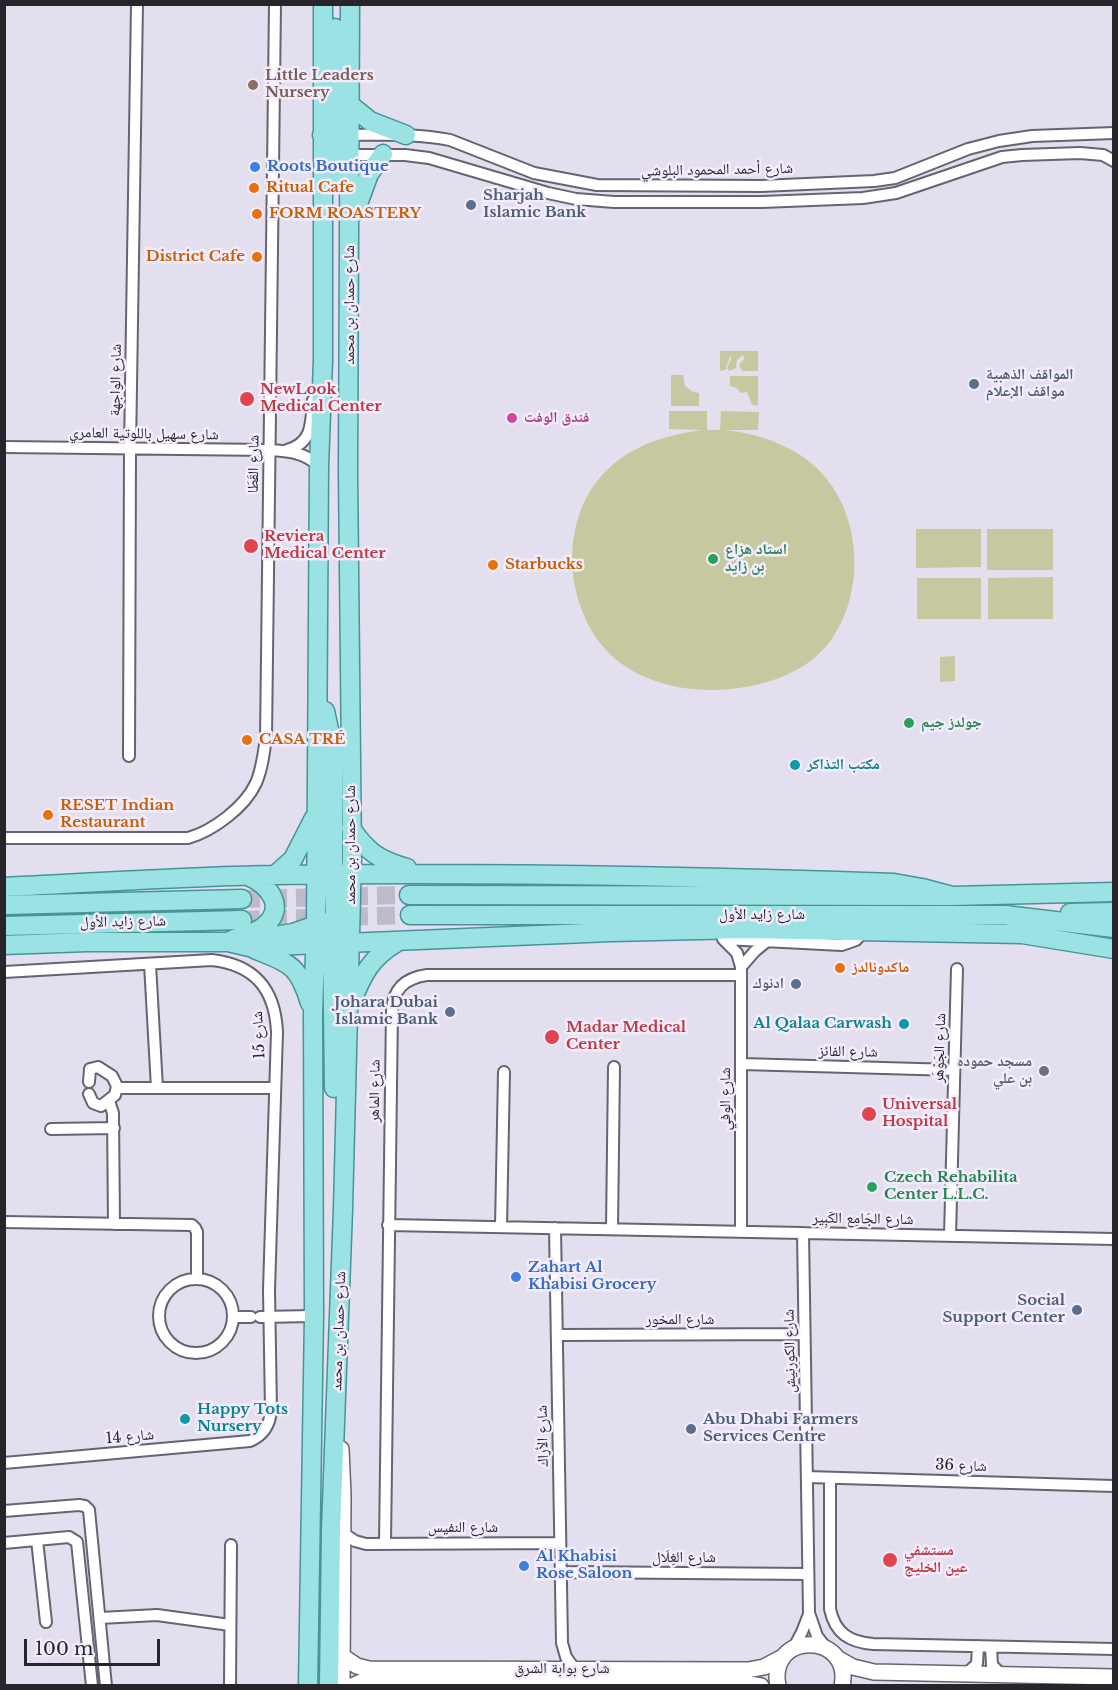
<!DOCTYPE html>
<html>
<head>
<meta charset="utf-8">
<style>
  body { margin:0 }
  #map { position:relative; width:1118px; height:1690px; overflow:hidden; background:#e4dfef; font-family:"Libre Baskerville",serif }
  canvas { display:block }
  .frame { position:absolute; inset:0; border:6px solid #27252b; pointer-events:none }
  .scale { position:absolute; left:24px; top:1639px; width:136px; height:27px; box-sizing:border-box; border:3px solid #27252b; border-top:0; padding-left:8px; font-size:18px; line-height:21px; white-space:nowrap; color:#27252b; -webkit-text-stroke:4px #f2ecfc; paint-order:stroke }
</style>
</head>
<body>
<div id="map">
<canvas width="1118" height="1690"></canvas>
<div class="frame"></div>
<div class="scale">100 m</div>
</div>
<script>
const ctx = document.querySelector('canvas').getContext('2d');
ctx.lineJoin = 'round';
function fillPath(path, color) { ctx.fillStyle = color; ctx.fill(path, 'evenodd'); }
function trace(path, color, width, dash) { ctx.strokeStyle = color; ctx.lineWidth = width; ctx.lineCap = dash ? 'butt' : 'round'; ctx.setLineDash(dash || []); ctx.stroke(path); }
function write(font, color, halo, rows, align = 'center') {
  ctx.font = font + ' "Libre Baskerville","Noto Naskh Arabic",serif'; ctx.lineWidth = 5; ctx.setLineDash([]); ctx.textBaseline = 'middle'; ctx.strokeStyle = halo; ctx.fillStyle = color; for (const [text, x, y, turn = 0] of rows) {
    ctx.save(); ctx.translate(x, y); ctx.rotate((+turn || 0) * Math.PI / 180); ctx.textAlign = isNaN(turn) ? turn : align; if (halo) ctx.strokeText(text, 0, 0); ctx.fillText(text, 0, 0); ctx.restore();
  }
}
const green = new Path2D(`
  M720 351H758V371H742L739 365 744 359 743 355 737 360 736 368 729 371 727 368 731 360V355L726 367V370L720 371Z
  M671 375H683L685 386 693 392 699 393V406H671Z
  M730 376H758V406L752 405 747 392 740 393 737 388 730 386Z
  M669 411H707V430H720L721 411 759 412 758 430H726C762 434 803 449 826 478 862 522 864 594 831 640 799 686 720 698 669 685 626 674 597 651 581 608 564 563 571 503 608 469 634 444 668 435 702 430L669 429Z
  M916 529H981V567L916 568Z
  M987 529H1053V570H987Z
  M1053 577V619H988V578Z
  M917 578H981V619H917Z
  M955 656V681L940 682V657Z`);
const primaryTunnel = new Path2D(`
  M242 899 409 895
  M242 920 410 915`);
const street = new Path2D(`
  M346 135C381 135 416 133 450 140L534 173 597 185 761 186 874 181 895 178 968 149 999 141 1032 136 1114 133
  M346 155H405L429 158 548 193 576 199 614 202H762L863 198 896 193 1002 157 1022 155 1080 153 1103 155 1114 161
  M4 447 269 450C288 451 304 452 319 466
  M287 450C313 443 311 423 313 400
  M129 756 130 449 137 4
  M4 838H188C213 831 245 807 256 783 262 769 264 753 266 737L275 4
  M723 939 737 953 741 967V1232
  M724 939 842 945 856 940 864 931
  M150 964 157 1088
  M741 967 755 951 766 942
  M4 972 212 960C255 965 275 989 277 1032L269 1290 271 1410C270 1425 264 1435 250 1441L4 1463
  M742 1064 954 1070
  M89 1082 90 1069 98 1067 112 1076 117 1086 115 1095 101 1106 93 1103 89 1094
  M117 1088H275
  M109 1101 113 1113 114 1224
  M51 1129 114 1128
  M4 1222 192 1225 195 1228 197 1232V1279
  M388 1225 1114 1239
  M501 1227 504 1072
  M555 1228 562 1643 566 1657 574 1668
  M612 1229 614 1067
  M803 1233 809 1613 817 1636 827 1649
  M950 1236 957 969
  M159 1316a37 37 0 1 1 74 0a37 37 0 1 1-74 0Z
  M233 1317H251
  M260 1317 314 1316
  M557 1335 804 1334
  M807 1477 1114 1486
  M830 1478V1609C835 1633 849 1642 873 1644L1114 1649
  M4 1511 79 1505 85 1506 89 1510 106 1686
  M343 1533 355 1541 366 1544 560 1543
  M37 1540 46 1622
  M4 1543 69 1537 77 1542 92 1686
  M385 1543 392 1011C393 989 405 978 427 975H741
  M561 1572 808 1574
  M100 1618 157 1615 230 1625
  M991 1647 992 1665 1002 1675
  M793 1649 802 1632 809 1614
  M966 1674 977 1664 978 1646
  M230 1686 231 1545`);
const secondary = new Path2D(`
  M341 1449 343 1495 342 1686
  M342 1656 357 1666 369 1669 748 1670 764 1667 783 1657
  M837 1658 853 1667 874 1672 1114 1677
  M352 1686 363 1681 377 1680 749 1684 761 1686
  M778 1686C767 1630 853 1632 842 1686`);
const primary = new Path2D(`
  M335 28 336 135 338 146 343 152
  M349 104 370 121 406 135
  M322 135C340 146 337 162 338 180
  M355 212 369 174 383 154
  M325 711 333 748V858L335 915 339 930 350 943
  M351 828C367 852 379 860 407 868
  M275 875 293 859 314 818
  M4 887C95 883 186 876 277 875 483 872 688 876 894 883L922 888 952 896
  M409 895 952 896 1114 892
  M4 905 242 899
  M1070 913 1114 912
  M410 915H1005L1114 928
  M4 926 242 920
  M332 933 334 1088
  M268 937 293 933 325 922
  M228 942C239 936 253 934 263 927 288 908 269 885 248 876
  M4 945 87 942H228L249 947 611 932 744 929 1022 934 1114 949
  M254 949C290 964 298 964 310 1003
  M351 1003C362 976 370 958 396 943
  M308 1686 314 1316 313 1013 316 926 319 466 323 360V4
  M329 1686 331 1530 343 1209 352 857 348 472 350 4`);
const markers = [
  [253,85,6,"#8d6e63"],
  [255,167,6,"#3f7fe0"],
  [254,188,6,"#e8710a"],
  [471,205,6,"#5c6f8a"],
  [257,214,6,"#e8710a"],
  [257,257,6,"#e8710a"],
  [974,384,6,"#5c6f8a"],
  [247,399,8,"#e0444e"],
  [512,418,6,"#d1479c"],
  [251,546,8,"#e0444e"],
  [713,559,6,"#2e9e5b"],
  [493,565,6,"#e8710a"],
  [909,723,6,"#2e9e5b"],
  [247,740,6,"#e8710a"],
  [795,765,6,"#0f9aa8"],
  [48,815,6,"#e8710a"],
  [840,968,6,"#e8710a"],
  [796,984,6,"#5c6f8a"],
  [450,1012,6,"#5c6f8a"],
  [904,1024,6,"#0f9aa8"],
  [552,1037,8,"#e0444e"],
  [1044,1071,6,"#6b7280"],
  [869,1114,8,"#e0444e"],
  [872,1187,6,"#2e9e5b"],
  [516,1277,6,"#3f7fe0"],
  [1077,1310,6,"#5c6f8a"],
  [185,1419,6,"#0f9aa8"],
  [691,1429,6,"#5c6f8a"],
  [890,1560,8,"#e0444e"],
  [524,1566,6,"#3f7fe0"]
];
const educationNames = [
  ["Little Leaders",265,76],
  ["Nursery",265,93]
];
const shopNames = [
  ["Roots Boutique",267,167],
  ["Zahart Al",528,1268],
  ["Khabisi Grocery",528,1285],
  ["Al Khabisi",536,1557],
  ["Rose Saloon",536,1574]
];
const streetNames = [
  ["شارع أحمد المحمود البلوشي",717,170,-1],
  ["شارع حمدان بن محمد",350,305,-90],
  ["شارع الواجهة",116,380,-89],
  ["شارع سهيل باللوتية العامري",144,434,1],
  ["شارع القَطَا",254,464,-89],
  ["شارع حمدان بن محمد",351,845,-90],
  ["شارع زايد الأول",762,915],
  ["شارع زايد الأول",123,922,-1],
  ["شارع 15",259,1035,-93],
  ["شارع الجَوْهَر",940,1048,-88],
  ["شارع الفائز",848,1052,1],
  ["شارع الماهر",375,1091,-89],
  ["شارع الوفي",726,1099,-90],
  ["شارع الجَامِع الكَبِير",863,1219,1],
  ["شارع المخور",680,1320],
  ["شارع حمدان بن محمد",339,1331,-88],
  ["شارع الكورنيش",790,1351,-91],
  ["شارع الأراك",543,1436,-91],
  ["شارع 14",130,1437,-5],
  ["شارع 36",961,1466,2],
  ["شارع النفيس",463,1528],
  ["شارع الغِلَال",684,1558],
  ["شارع بوابة الشرق",562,1669]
];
const foodNames = [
  ["Ritual Cafe",266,188],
  ["FORM ROASTERY",269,214],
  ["District Cafe",245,257,"right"],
  ["Starbucks",505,565],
  ["CASA TRÉ",259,740],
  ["RESET Indian",60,806],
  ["Restaurant",60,823],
  ["ماكدونالدز",852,968]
];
const serviceNames = [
  ["Sharjah",483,196],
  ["Islamic Bank",483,213],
  ["المواقف الذهبية",986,375],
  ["مواقف الإعلام",986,392],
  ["ادنوك",784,984,"right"],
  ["Johara Dubai",438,1003,"right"],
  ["Islamic Bank",438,1020,"right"],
  ["Social",1065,1301,"right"],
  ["Support Center",1065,1318,"right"],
  ["Abu Dhabi Farmers",703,1420],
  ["Services Centre",703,1437]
];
const healthNames = [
  ["NewLook",260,390],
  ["Medical Center",260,407],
  ["Reviera",264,537],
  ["Medical Center",264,554],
  ["Madar Medical",566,1028],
  ["Center",566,1045],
  ["Universal",882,1105],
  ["Hospital",882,1122],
  ["مستشفي",904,1551],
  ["عين الخليج",904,1568]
];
const hotelNames = [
  ["فندق الوفت",524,418]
];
const leisureNames = [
  ["استاد هزاع",725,550],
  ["بن زايد",725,567],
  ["جولدز جيم",921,723],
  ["Czech Rehabilita",884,1178],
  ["Center L.L.C.",884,1195]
];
const cultureNames = [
  ["مكتب التذاكر",807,765],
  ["Al Qalaa Carwash",892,1024,"right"],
  ["Happy Tots",197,1410],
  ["Nursery",197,1427]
];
const worshipNames = [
  ["مسجد حموده",1032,1062],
  ["بن علي",1032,1079]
];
fillPath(green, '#c6c8a0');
trace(primaryTunnel, '#bebac8', 18, [18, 9]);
trace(street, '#676370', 14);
trace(secondary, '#676370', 18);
trace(primary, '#469497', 21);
trace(street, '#fff', 10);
trace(secondary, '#fff', 15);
trace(primary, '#9ae2e3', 18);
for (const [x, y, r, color] of markers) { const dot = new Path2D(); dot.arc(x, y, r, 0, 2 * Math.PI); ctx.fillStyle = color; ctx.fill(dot); trace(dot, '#f2ecfc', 2); }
write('bold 15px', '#785e54', '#f2ecfc', educationNames, 'left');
write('bold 15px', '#366cbe', '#f2ecfc', shopNames, 'left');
write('15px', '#27252b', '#f2ecfc', streetNames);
write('bold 15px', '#c56008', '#f2ecfc', foodNames, 'left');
write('bold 15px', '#4e5e75', '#f2ecfc', serviceNames, 'left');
write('bold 15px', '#be3a42', '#f2ecfc', healthNames, 'left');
write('bold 15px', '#b23c85', '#f2ecfc', hotelNames, 'left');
write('bold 15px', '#27864d', '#f2ecfc', leisureNames, 'left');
write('bold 15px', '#0d838f', '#f2ecfc', cultureNames, 'left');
write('bold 15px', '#5b616d', '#f2ecfc', worshipNames, 'right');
</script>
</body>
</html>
